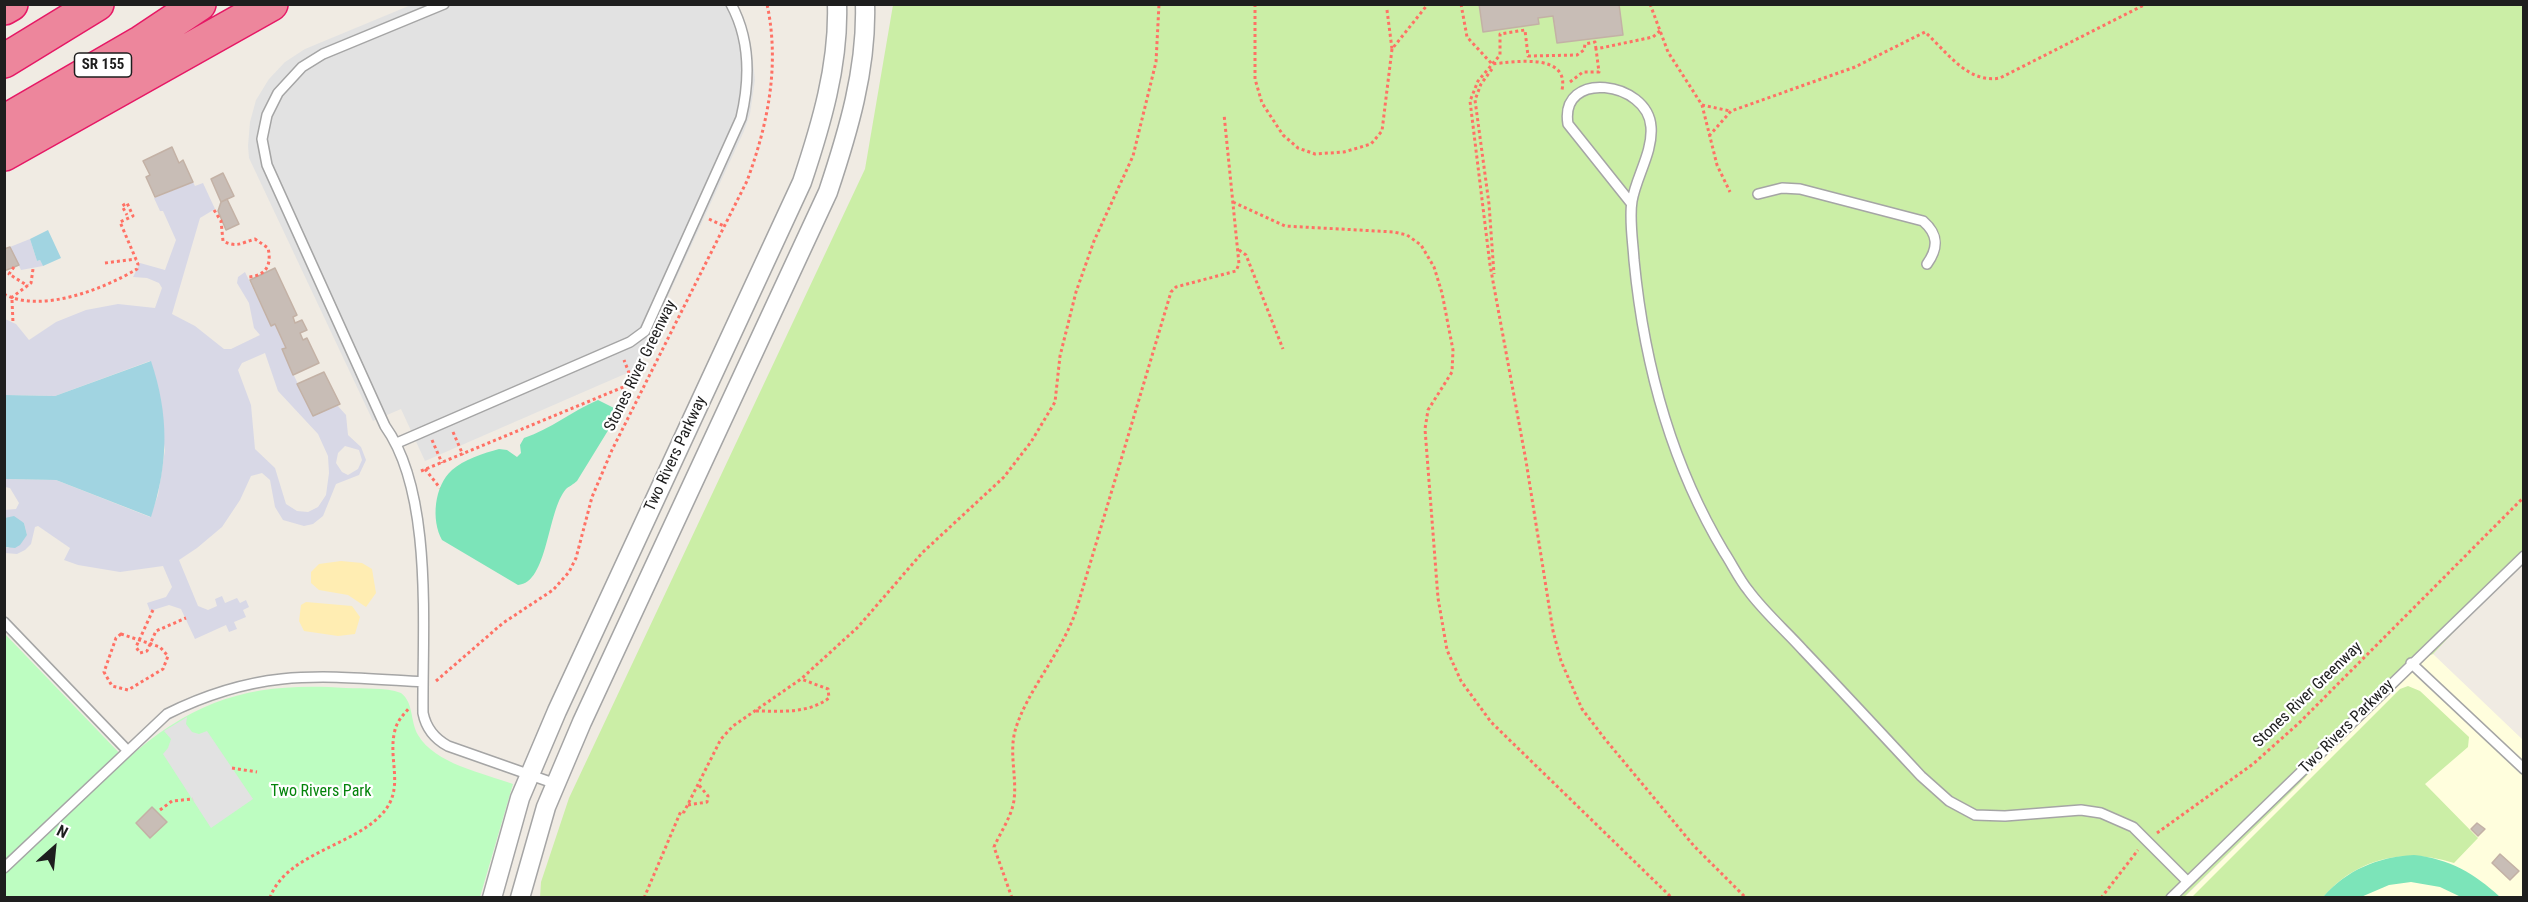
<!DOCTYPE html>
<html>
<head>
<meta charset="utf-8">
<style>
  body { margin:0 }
  #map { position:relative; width:2528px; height:902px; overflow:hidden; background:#f0ebe3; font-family:"Roboto Condensed",sans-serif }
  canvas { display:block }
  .frame { position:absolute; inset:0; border:6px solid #1e1e1e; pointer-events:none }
  .north { position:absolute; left:24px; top:818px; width:60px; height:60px; -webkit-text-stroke:4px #fff; paint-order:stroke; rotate:27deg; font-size:16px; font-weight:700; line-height:24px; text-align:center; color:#1e1e1e }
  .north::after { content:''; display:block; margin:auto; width:21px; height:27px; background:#1e1e1e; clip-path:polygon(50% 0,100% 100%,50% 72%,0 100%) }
</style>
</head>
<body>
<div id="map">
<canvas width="2528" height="902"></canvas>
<div class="frame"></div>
<div class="north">N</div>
</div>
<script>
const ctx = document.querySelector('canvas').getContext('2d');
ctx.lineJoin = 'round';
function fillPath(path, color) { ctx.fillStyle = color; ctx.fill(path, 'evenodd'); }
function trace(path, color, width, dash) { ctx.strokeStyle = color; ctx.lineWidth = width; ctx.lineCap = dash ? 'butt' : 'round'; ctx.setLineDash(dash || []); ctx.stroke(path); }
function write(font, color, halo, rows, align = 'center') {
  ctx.font = font + ' "Roboto Condensed",sans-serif'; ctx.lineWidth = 4.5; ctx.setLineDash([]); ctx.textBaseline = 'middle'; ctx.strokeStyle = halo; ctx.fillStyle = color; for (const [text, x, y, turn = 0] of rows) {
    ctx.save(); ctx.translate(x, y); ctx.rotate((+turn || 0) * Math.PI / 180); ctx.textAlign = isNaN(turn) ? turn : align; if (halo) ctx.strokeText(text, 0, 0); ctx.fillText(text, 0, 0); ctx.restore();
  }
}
const education = new Path2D(`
  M2433 654 2523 740V897L2184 898 2299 784 2411 663Z`);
const grass = new Path2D(`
  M893 5H2523V558L2433 654 2411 663 2299 784 2184 897 540 898 541 882 569 798 865 169Z
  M2408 686 2420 691 2469 737 2468 747 2425 784 2478 838 2454 863C2405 847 2357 858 2323 897L2191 898 2400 689Z`);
const sand = new Path2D(`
  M341 561 362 563 372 569 376 593 366 607 348 595 319 590 311 583V572L319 564Z
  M306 602 352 606 360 617 355 634 338 636 304 631 299 621 301 605Z`);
const park = new Path2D(`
  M4 633 126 760C196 698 253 682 346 688 363 689 385 687 401 693 414 703 410 721 418 735 435 764 483 773 513 784L480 897H5Z`);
const pitch = new Path2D(`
  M598 400 620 411 577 481C574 484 568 487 566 489 547 511 548 583 518 585L442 540C431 520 434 486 452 470 463 460 484 453 499 449L507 450 517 457 521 453 520 445 524 438C551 429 572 411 598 400Z
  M2414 855C2450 859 2474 873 2500 897H2461L2440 887 2411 882 2389 885 2361 897H2323C2347 870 2377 857 2414 855Z`);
const parking = new Path2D(`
  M411 5H736L751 45 755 80 750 114 744 131 634 370 425 461 401 409 373 421 249 158 248 146 250 122 256 100 269 79 285 62 305 49Z
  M187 717 186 724 192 732 199 734 207 731 253 799 211 828 163 754 168 748 171 739 164 731Z`);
const plaza = new Path2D(`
  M193 182 195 186 203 183 215 209 200 218 172 314 195 326 224 349H231L260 335 254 328 249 303 237 283 238 277 245 272 271 325 275 324 286 348 282 350 313 416 337 405 346 415 348 435 361 447 366 460 359 475 336 484 323 516 313 524 304 526 283 520 275 507 270 480 262 473 251 476 240 500 222 527 197 548 179 560 198 606 208 610 217 606 215 599 222 596 225 603 237 598 240 603 246 600 249 607 243 610 246 617 234 622 237 629 229 632 226 625 195 639 181 609 169 605 150 611 147 603 166 597 172 587 163 566 120 572 78 565 64 560 70 548 38 526 35 527 31 544 25 550 17 554 5 553V547L8 548 27 535 24 523 5 518 4 510 16 509 19 503 10 488 5 487V479L56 480 150 517 158 495 165 450 150 361 55 396 5 395V319L16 324 29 340 56 322 86 310 118 304 155 308 162 288 159 283 147 278 133 277 140 263 165 270 176 240 163 211H160L154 198ZM265 353 278 391 318 434 328 456 329 473 326 495 318 507 308 512 297 511 286 504 275 468 255 449 251 405 238 370 242 363ZM345 446 359 450 362 460 358 469 348 475 342 472 336 463 338 453Z
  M30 239 37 261 40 260 43 266 21 270 10 247Z`);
const water = new Path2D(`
  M48 230 61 258 43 266 40 260 37 261 30 239Z
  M151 361C169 414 169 463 151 517L56 480 5 479V395L55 396Z
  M14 516 24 523 27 535 20 545 15 548 5 547V518Z`);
const building = new Path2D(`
  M1479 4H1619L1623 35 1557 43 1553 16 1538 18 1539 24 1483 32Z
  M172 147 179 163 183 160 193 182 155 197 146 177 150 175 143 161Z
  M223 173 234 196 221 202 211 179Z
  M227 199 239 224 226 230 218 211 221 202Z
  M10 247 19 265 4 271V249Z
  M275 268 297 315 293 317 295 323 302 320 307 330 300 333 303 340 307 338 319 363 293 375 282 349 286 348 275 324 271 326 250 280Z
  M324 372 340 404 313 416 297 384Z
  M152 807 167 822 150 838 136 823Z
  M2477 823 2485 829 2478 836 2471 829Z
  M2500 854 2519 871 2510 880 2492 863Z`);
const path = new Path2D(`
  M1255 4V79L1262 103 1283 135 1298 148 1315 154 1344 152 1371 144 1382 131 1392 49
  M1461 4 1467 37 1492 64C1513 62 1570 52 1562 90
  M1650 4 1668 52 1702 105 1717 165 1730 192
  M1387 10 1392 49 1428 4
  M1596 49 1595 42 1585 44 1584 50 1577 55 1528 56 1525 30 1500 34V55L1478 81 1470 101 1490 265 1526 461 1553 631 1561 661 1582 709 1605 739 1694 846 1746 898
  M1492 69 1481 84 1475 100 1489 204 1494 274
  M1570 82 1583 72H1599L1596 49 1653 37 1661 30
  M1702 105 1730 111
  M1709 136 1731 111 1855 67 1925 32C1947 52 1968 84 2000 78L2146 4
  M1233 202 1285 226 1394 232 1407 235 1421 245 1434 267 1442 293 1453 350 1452 372 1428 410 1425 429 1438 598 1447 650 1461 681 1491 722 1672 898
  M214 210 221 221 223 241C237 248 241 243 255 239L268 248C272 265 266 276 248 277
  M709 219 724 226
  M1239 250 1246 255 1283 349
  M105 263 136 259
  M14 267 9 274 28 286
  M4 294C40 314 104 289 137 269L138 264 120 222 133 216 127 203 122 206 127 215
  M11 298 31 283 33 269
  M12 300 13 323
  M453 432 463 455
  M432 440 442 463
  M425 469 440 488
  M421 471 633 383 624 360
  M153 610 136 647 140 653 147 651 156 631 186 618
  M121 634 160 647 168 656 163 669 128 690 112 686 104 672 116 638Z
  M436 681 503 623 553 590 569 572 576 558 592 497 612 450 747 181C768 124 780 65 767 4
  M756 711C781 711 808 714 829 698L828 689 801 679
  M232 768 257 772
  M688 805 707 802 708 796 698 784
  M160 810 172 801 193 799
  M2157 833 2253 764 2299 723 2524 497
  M270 898C285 854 353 846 382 814 406 788 387 760 395 730 397 721 404 714 410 707
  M644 898 681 811 684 812 721 739 733 726 801 679 858 627 922 553 1004 477 1031 442 1055 402 1060 356 1076 292 1094 241 1133 156 1156 62 1159 4
  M1012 898 994 847C1000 833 1012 816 1014 800 1017 777 1009 754 1015 731 1026 692 1061 654 1076 611L1171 292 1176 287 1236 271 1239 264 1224 114
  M2101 898 2138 850`);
const service = new Path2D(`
  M444 4 323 54 302 67 278 93 267 115 262 139 267 165 385 426C434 494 422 631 423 713 426 728 435 739 448 746L556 784
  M1758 194 1782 188 1800 189 1923 221C1938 234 1939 247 1927 264
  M1631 203 1568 124C1559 69 1648 81 1651 127 1653 152 1636 177 1632 201 1629 219 1633 242 1634 260 1644 364 1670 462 1724 552 1732 564 1739 579 1748 590 1764 612 1785 630 1803 650 1843 692 1882 734 1921 776L1949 801 1975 815 2005 816 2081 810 2101 813 2133 827 2187 881
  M397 443 630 342 645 331 741 118C750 80 750 39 731 4
  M4 622 127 750
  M2411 663 2524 769
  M4 868 167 714C262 667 321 676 423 682
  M2171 898 2524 556`);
const minor = new Path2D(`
  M492 898 520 798 557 711 802 182C821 125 839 65 837 4
  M520 898 546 807 582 722 828 192C848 132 867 69 865 4`);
const motorway = new Path2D(`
  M4 8 11 4
  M4 61 97 4
  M4 122 142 42 199 4
  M4 154 271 4`);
const shields = [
  [103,65,57]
];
const shieldNames = [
  ["SR 155",103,65]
];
const streetNames = [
  ["Stones River Greenway",641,366,-64],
  ["Two Rivers Parkway",676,454,-65],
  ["Stones River Greenway",2308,695,-44],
  ["Two Rivers Parkway",2347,727,-45]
];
const parkNames = [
  ["Two Rivers Park",321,792]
];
fillPath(education, '#fffedd');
fillPath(grass, '#cbeea6');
fillPath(sand, '#ffedb2');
fillPath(park, '#bdfdc1');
fillPath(pitch, '#7ce4b9');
fillPath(parking, '#e2e2e2');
fillPath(plaza, '#d8d8e6');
fillPath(water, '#a1d4e1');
fillPath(building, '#c8bdb6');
trace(building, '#c3b1a5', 1.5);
trace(service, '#a5a5a5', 12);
trace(minor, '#a5a5a5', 21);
trace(motorway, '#e61865', 36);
trace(path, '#ff7165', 3, [3, 3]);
trace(service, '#fff', 9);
trace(minor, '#fff', 18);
trace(motorway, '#ed869c', 33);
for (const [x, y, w] of shields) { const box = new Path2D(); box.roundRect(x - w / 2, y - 12, w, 24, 4.5); ctx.fillStyle = '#fff'; ctx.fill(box); trace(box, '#1e1e1e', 1.5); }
write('bold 15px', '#1e1e1e', null, shieldNames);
write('16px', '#1e1e1e', '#fff', streetNames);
write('16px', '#04840b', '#fff', parkNames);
</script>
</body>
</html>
